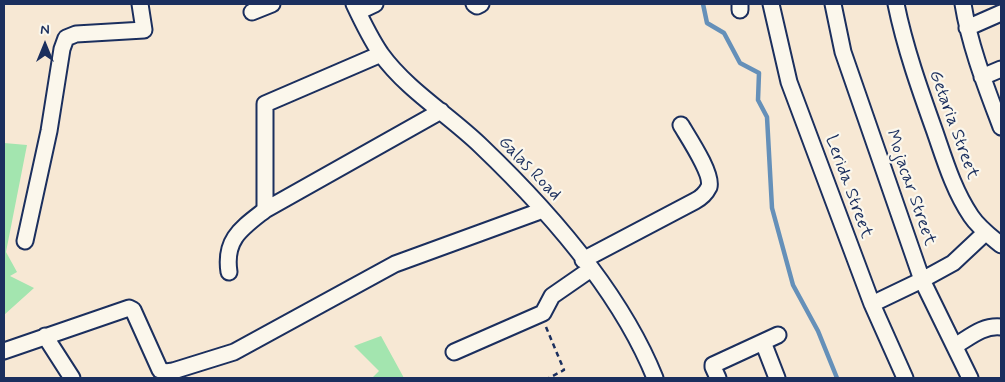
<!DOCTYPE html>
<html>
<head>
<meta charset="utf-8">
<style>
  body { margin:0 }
  #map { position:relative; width:1005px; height:382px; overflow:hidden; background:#f7e8d4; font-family:Mynerve,sans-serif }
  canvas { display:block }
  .frame { position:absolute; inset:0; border:5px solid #1b2f5e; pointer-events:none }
  .north { position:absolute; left:20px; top:20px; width:50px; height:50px; -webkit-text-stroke:4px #fbf7ec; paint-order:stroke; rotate:0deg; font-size:14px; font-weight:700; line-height:20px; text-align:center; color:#1b2f5e }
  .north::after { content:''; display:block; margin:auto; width:18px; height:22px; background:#1b2f5e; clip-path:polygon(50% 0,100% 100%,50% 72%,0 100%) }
</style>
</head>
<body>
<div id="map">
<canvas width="1005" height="382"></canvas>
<div class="frame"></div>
<div class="north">N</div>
</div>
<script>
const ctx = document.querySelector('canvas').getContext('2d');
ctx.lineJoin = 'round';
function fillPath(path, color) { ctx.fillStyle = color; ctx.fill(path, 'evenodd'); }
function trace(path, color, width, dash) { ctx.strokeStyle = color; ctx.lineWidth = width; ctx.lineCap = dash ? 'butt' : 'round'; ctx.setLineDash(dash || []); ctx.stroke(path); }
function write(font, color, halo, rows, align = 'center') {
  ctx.font = font + ' Mynerve,sans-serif'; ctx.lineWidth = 4.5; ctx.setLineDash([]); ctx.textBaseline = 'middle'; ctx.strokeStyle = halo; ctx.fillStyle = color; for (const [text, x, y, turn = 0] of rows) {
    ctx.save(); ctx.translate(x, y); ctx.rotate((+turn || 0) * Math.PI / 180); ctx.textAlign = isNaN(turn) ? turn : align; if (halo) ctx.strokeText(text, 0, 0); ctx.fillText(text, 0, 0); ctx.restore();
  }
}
const green = new Path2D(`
  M4 143 27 145 6 252 17 272 10 276 34 288 4 315Z
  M381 336 404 378H372L379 371 354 346Z`);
const stream = new Path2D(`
  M703 4 707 23 724 33 740 63 759 73 758 100 767 117 772 208 793 285 818 331 837 378`);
const path = new Path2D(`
  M546 327 564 370 549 378`);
const minor = new Path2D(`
  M354 4C362 21 370 38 381 54 407 90 449 115 481 146 548 210 620 291 655 378
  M474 4 477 6 481 4
  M740 4V10
  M771 4 789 82 872 304 905 378
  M833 4 843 52 922 280 970 378
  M896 4C905 48 920 90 935 132 945 161 954 191 971 216 979 228 990 236 1001 245
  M963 4C970 47 986 87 1001 127
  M252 12 272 4
  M358 12 375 4
  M967 28 1001 13
  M381 54 265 104V210L441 111
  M982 77 1001 69
  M25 241 49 131 62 49 66 38 76 34 144 30 140 4
  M583 260 695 201C701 198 706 193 709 187 713 174 688 137 681 125
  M229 272C224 239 242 228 265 210
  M872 304 922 280 953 263 985 233
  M45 336 72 378
  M763 342 777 378
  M955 346C970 337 983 325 1001 327
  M4 351 129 308 133 310 160 370 166 372 173 371 234 352 395 264 543 210
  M454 352 543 313 552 296 591 269
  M718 378 713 367V365L778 335`);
const streetNames = [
  ["Getaria Street",953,125,70],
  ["Galas Road",529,169,46],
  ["Lerida Street",848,187,70],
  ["Mojacar Street",910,188,71]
];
fillPath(green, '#a3e5af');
trace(stream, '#6590b9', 4.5);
trace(minor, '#1b2f5e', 19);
trace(path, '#1b2f5e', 2.5, [5, 4]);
trace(minor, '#fbf7ec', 15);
write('18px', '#1b2f5e', '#fbf7ec', streetNames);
</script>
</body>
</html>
